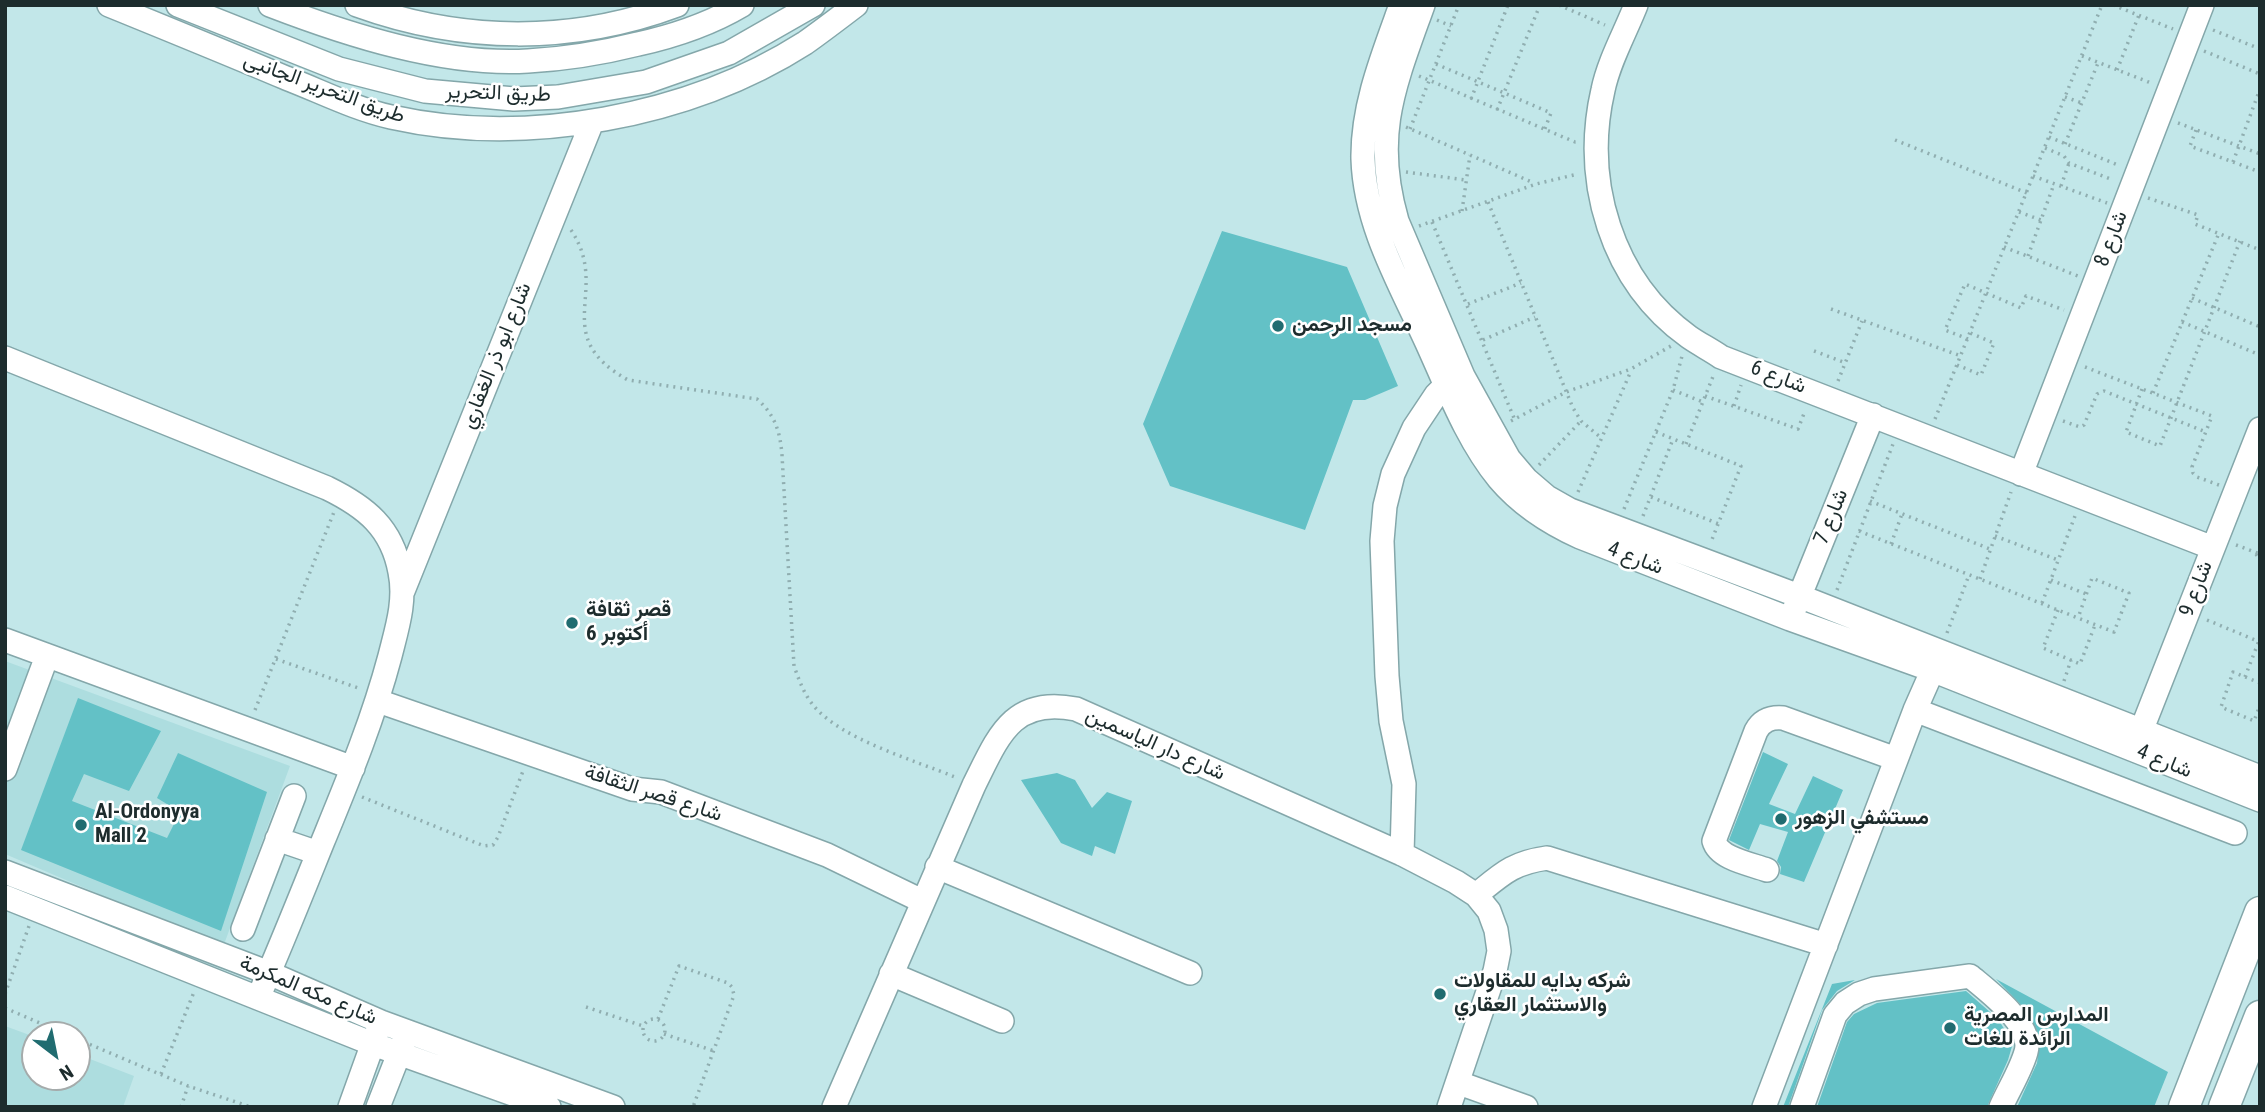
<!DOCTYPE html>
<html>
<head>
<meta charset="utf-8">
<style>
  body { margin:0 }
  #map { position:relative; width:2265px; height:1112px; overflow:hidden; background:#c2e7e9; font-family:"Roboto Condensed",sans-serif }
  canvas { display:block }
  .frame { position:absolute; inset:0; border:7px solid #1d2c2d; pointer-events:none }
  .north { position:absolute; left:21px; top:1021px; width:70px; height:70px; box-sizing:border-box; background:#fff; border:2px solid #a5abab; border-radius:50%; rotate:148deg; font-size:19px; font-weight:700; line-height:28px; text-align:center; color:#1d2c2d }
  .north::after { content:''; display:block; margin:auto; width:24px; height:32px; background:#206c70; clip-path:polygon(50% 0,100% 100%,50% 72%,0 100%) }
</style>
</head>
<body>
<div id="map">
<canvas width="2265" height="1112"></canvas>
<div class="frame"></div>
<div class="north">N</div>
</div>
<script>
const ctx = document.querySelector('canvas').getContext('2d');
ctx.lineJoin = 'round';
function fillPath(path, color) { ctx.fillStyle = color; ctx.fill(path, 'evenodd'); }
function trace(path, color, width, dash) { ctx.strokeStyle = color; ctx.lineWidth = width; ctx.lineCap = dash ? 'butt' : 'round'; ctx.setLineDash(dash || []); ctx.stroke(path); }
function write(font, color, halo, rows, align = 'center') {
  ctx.font = font + ' "Roboto Condensed",Vazirmatn,sans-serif'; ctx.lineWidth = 5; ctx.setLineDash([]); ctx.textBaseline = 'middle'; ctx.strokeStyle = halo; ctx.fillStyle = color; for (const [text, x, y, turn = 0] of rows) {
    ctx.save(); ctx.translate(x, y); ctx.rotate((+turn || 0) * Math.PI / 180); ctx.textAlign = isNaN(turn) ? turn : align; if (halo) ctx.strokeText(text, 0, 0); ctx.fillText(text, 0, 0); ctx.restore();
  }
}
const built = new Path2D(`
  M5 661 290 766 223 947 5 854Z
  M5 1026 35 1037V1077H77V1054L134 1076 123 1107H5Z`);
const building = new Path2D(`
  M1222 231 1347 267 1398 386 1365 400H1353L1305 530 1170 486 1143 424Z
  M78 698 161 731 129 791 84 774 72 801 167 838 180 812 157 798 178 753 267 792 221 931 21 850Z
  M1763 752 1788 764 1769 804 1795 814 1813 776 1843 790 1804 882 1780 874 1781 867 1777 861 1788 832 1760 824 1749 850 1729 840Z
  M1057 773 1075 780 1092 808 1107 792 1132 801 1115 854 1095 846 1092 856 1061 843 1021 780Z
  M1996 979 2168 1072 2154 1107H2017L2037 1063 2040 1038 2028 1012Z
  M1855 980 1837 991 1822 1010 1788 1107H1783L1832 984Z
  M1966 991 1998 1019 2013 1043 2008 1060 1987 1107H1817L1847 1022 1854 1014 1877 1003Z`);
const path = new Path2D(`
  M1559 5 1605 25
  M2113 5 2173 29
  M1437 20 1451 26
  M2213 30 2260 49
  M2204 51 2260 74
  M2082 56 2151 83
  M1436 64 1551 113 1544 131
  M2117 70 2139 15
  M1419 76 1575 142H1579
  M2065 97 2082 103
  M1471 99 1508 5
  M1497 110 1540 5
  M2178 123 2260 154
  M1406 127 1534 183
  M1410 129 1459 5
  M2196 130 2190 146 2260 172
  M2049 137 2118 165
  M1895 140 2027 193
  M2065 144 2098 63
  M2045 148 2064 156 2069 163 2113 180
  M2233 162 2260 89
  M1406 172 1466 180
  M2033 176 2107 203
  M2061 186 2069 163
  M2148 198 2198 215 2195 224 2260 250
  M1488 202 1573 408 1581 421 1600 437
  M1462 211 1470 155
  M2019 212 2041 220
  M1432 222 1514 418
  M1419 226 1536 184 1578 174
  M571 230C612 291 547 335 628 380L757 399C775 415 780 431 782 455L794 666C799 680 804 694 813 705 840 739 914 760 955 777
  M2004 247 2078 276
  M2028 256 2054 184
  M2192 298 2260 327
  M1468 304 1521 283
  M1831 309 1961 356
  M2182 322 2260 355
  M1968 339 1945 330 1965 284 2021 308 2026 296 2064 310
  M1483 340 1535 317
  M1814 351 1846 363
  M1957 365 1981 375 1994 343 1970 333
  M2085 367 2212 416 2192 467 2193 473 2197 477 2219 485
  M1838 381 1862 321
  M2142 389 2126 432 2160 446 2240 241
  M1673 390 1703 402
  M2153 393 2219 233
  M1705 396 1798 429 1805 411
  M1734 406 1741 385
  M1935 419 2102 5
  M1511 421 1566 392 1631 369 1671 346
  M2063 421 2080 427 2084 425 2097 394 2104 391 2206 432
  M1656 432 1741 466 1711 542
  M1686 444 1714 374
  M1539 465 1581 421
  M1578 492 1631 371
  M1651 497 1719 524
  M1870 501 1990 549
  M1624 509 1673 390 1682 356
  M1643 516 1673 439
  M1859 531 2078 618 2114 632 2129 593 2092 578 2078 618
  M1995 536 2058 560
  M1891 544 1902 514
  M2236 545 2260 554
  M2256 554 2260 560
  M1980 579 2011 492
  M2051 580 2086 594
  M1837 590 1893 444
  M2042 603 2075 516
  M2058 610 2043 648 2080 664 2095 625
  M2207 620 2260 642
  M1947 633 1969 575
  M276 659 361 689
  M2245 677 2260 638
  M2064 681 2071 660
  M2260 683 2233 672 2221 707 2254 721 2260 705
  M255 710 334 512
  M362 797 484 846 493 845 498 837 523 771
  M5 994 29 926
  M586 1007 643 1026
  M5 1008 68 1035
  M643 1030a11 11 0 1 1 22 0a11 11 0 1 1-22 0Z
  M658 1019 679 966 728 983 732 987 734 995 693 1107
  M664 1034 714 1051
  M77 1039 188 1086 251 1107
  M161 1074 194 992
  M181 1107 188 1086`);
const minor = new Path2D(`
  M109 5C168 29 227 53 286 78 320 91 355 109 391 117 525 147 689 117 805 43 822 31 839 18 856 5
  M178 5 339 69 425 91 514 99 558 97 646 82 729 53 813 5
  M270 5C348 35 444 66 528 61 565 59 602 53 638 44 674 36 710 24 742 5
  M357 5C462 43 573 44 677 5
  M1401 5C1383 55 1362 106 1363 159 1365 225 1400 284 1427 343 1448 389 1467 440 1499 479 1521 505 1549 523 1580 537L1790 619 1932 670 2260 800
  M1423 5C1394 86 1372 135 1397 221L1463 376 1509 459 1526 479 1547 497 1570 510 1799 596 2260 777
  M1636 5C1625 33 1609 61 1603 90 1582 181 1611 281 1689 337 1699 344 1711 350 1721 357L2213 548
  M5 358 327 488C366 507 392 528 400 572 406 601 397 628 390 656 373 720 348 780 323 841 302 893 281 946 258 998
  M2021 474 2202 5
  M403 591 592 122
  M1794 610 1873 415
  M5 640 353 768
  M378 701 632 789 661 792 827 855 922 901
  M1915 710 2235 833
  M2136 744 2260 429
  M5 769 47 656
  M277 839 318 853
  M1402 854 1404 784 1391 721 1387 676 1382 541 1385 506 1393 474 1414 428 1436 395 1446 385 1458 378
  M937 867 1190 973
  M1767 870C1751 864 1719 859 1714 841L1756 731C1762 720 1771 717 1783 718L1896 759
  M5 872 269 973 381 1022 613 1107
  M1476 895C1502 874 1512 863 1547 858L1826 945
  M5 897 373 1044 549 1107
  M243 929 294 796
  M891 974 1002 1021
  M1459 1083 1526 1107
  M350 1107 377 1032
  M378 1107 404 1041
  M834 1107 974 785C998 737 1012 696 1076 709L1402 854 1456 882 1476 895 1489 911 1496 930 1499 951 1495 971 1449 1107
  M1764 1107 1915 710 1938 658
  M1802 1107 1835 1015 1845 1003 1859 994 1874 989 1970 976C1989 992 2034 1025 2026 1052 2021 1070 2009 1089 2001 1107`);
const major = new Path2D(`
  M2184 1107 2260 912
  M2224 1107 2260 1016`);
const markers = [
  [1278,326,7,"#206c70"],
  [572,623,7,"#206c70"],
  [1781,819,7,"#206c70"],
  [81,825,7,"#206c70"],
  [1440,994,7,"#206c70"],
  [1950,1028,7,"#206c70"]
];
const streetNames = [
  ["طريق التحرير الجانبى",324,89,20],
  ["طريق التحرير",498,94,2],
  ["شارع 8",2112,239,-69],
  ["شارع ابو ذر الغفاري",497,356,-68],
  ["شارع 6",1778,378,21],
  ["شارع 7",1832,517,-68],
  ["شارع 4",1635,559,21],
  ["شارع 9",2197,589,-69],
  ["شارع دار الياسمين",1155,745,24],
  ["شارع 4",2164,762,22],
  ["شارع قصر الثقافة",653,794,18],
  ["شارع مكه المكرمة",308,991,23]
];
const poiNames = [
  ["مسجد الرحمن",1292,326],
  ["قصر ثقافة",586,611],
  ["6 أكتوبر",586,635],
  ["Al-Ordonyya",95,813],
  ["Mall 2",95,837],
  ["مستشفي الزهور",1795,819],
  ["شركه بدايه للمقاولات",1454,982],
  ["والاستثمار العقاري",1454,1006],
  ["المدارس المصرية",1964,1016],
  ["الرائدة للغات",1964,1040]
];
fillPath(built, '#addddf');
fillPath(building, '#63c1c6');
trace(minor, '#84a7aa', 26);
trace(major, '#84a7aa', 33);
trace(path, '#90aeb0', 3.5, [2, 5]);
trace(minor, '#fff', 23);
trace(major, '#fff', 30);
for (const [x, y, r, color] of markers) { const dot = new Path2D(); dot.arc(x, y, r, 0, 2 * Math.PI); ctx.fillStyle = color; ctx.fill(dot); trace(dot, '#fff', 2.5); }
write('21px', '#1d2c2d', '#fff', streetNames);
write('bold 21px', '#1d2c2d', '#fff', poiNames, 'left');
</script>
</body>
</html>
